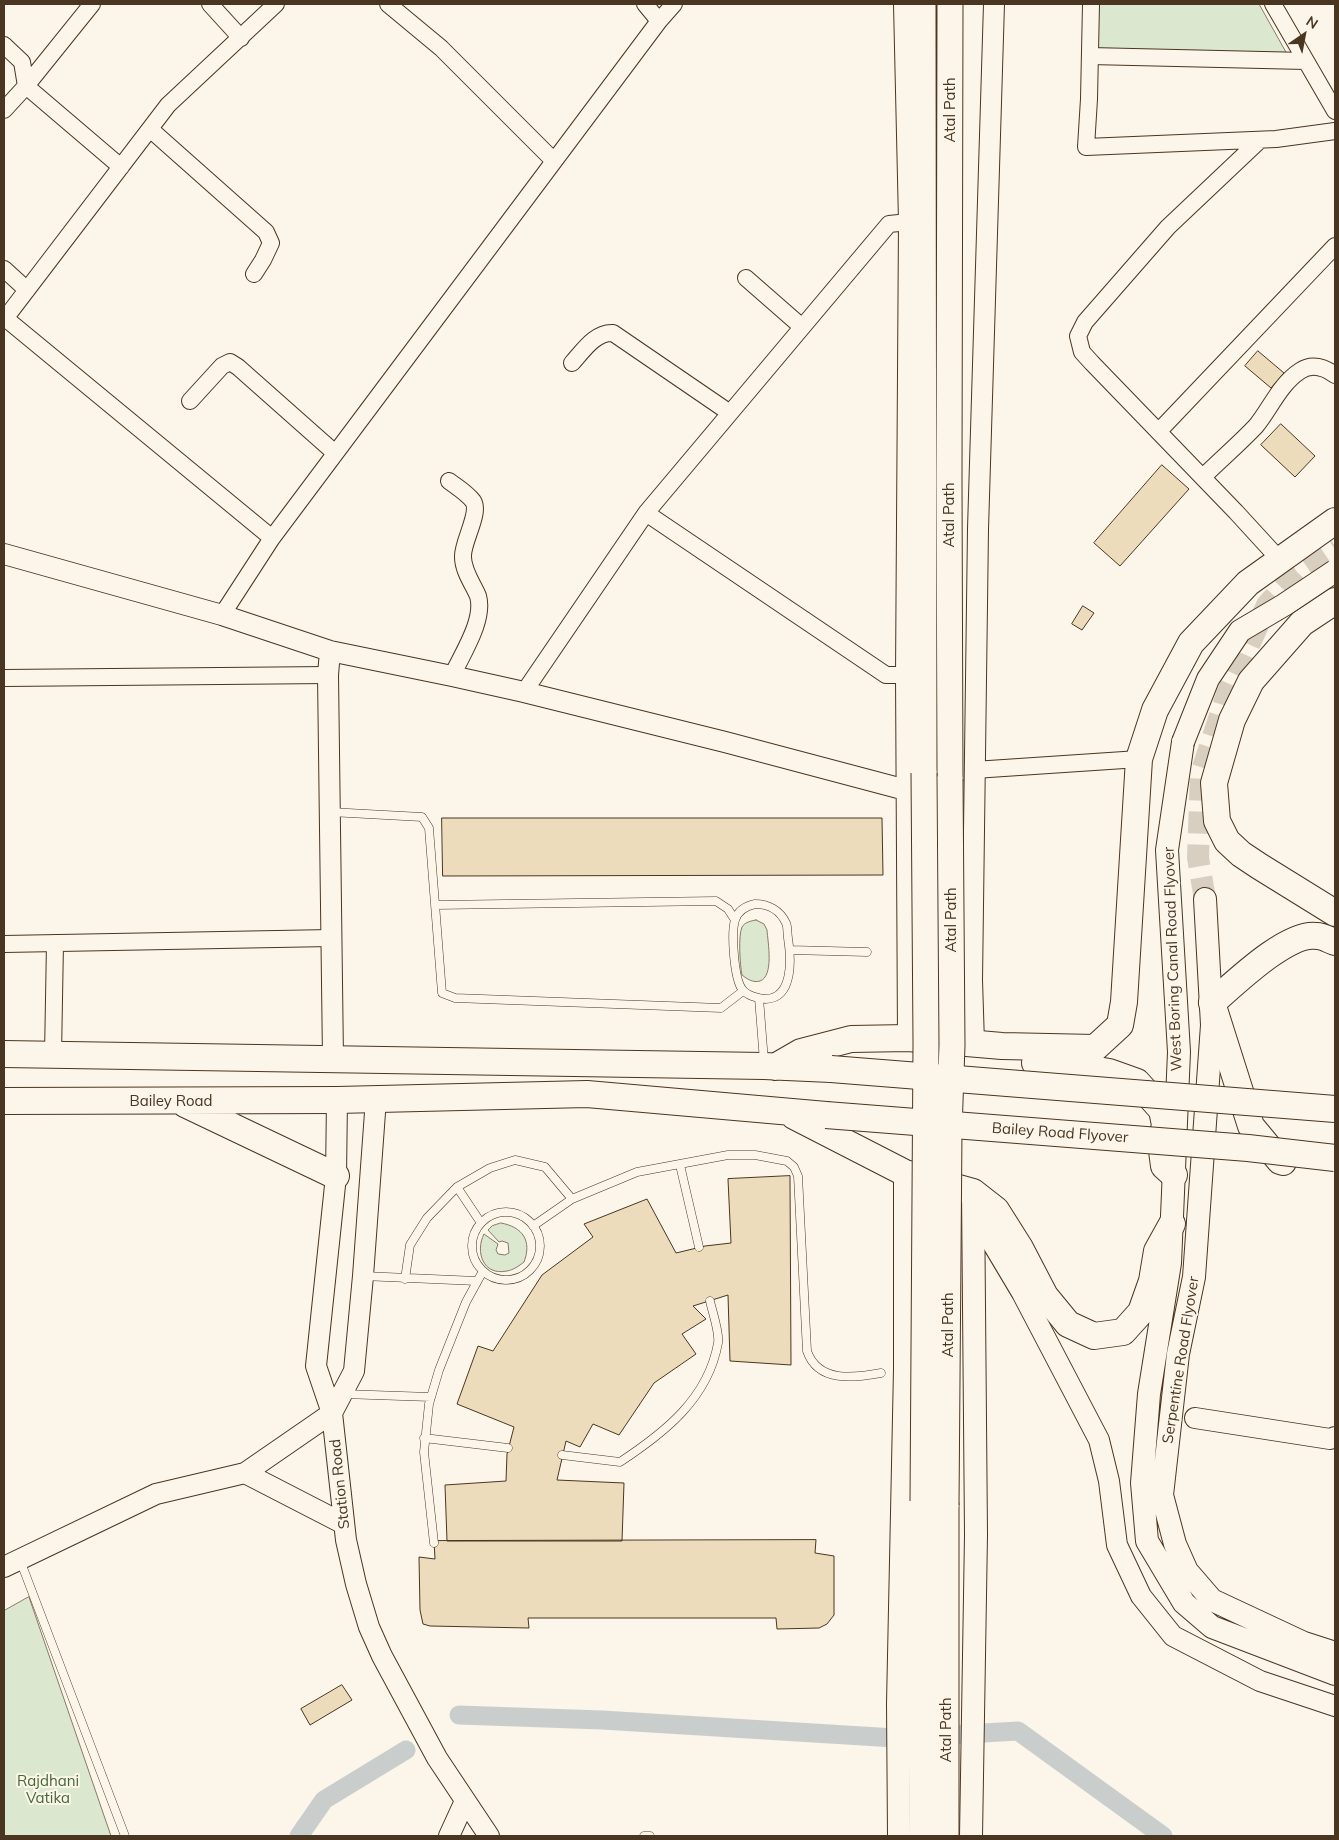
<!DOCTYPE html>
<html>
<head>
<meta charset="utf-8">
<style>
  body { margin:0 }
  #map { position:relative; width:1339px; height:1840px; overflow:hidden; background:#fbf6e9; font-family:Mulish,sans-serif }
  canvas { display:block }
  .frame { position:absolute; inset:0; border:5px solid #4a3520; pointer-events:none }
  .north { position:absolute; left:1279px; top:10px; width:50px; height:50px; -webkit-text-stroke:4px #fbf6e9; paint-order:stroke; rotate:33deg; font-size:14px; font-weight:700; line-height:20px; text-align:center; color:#4a3520 }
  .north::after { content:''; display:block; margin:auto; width:18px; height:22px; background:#4a3520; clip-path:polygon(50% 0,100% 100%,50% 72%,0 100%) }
</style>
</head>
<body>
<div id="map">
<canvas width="1339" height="1840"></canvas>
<div class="frame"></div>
<div class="north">N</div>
</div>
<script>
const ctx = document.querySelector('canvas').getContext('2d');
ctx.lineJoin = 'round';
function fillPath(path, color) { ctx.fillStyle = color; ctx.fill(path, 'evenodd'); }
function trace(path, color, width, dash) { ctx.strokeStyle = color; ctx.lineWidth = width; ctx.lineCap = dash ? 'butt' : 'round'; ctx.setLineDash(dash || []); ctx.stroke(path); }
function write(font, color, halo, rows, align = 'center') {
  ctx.font = font + ' Mulish,sans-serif'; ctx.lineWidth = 4; ctx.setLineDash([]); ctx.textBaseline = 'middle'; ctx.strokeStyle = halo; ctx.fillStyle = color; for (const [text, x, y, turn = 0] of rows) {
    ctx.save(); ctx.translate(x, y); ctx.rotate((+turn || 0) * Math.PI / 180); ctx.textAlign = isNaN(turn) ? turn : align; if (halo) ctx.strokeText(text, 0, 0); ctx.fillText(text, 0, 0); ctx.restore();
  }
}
const green = new Path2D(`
  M1099 4H1259L1287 54 1098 49Z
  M756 920 764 924 767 930C768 943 774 976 760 981 753 983 747 979 742 975 740 965 738 936 742 927 745 922 751 921 756 920Z
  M501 1223C523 1227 532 1241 524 1262 519 1266 513 1270 507 1271 483 1276 475 1252 484 1234L498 1244 496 1250 498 1254 505 1255 509 1253 508 1243 502 1241 499 1242 488 1230 492 1226Z
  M29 1597 111 1836H4V1611Z`);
const canal = new Path2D(`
  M459 1715 602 1720 895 1738 1018 1731 1163 1836
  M299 1836 324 1800 406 1750`);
const building = new Path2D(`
  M1258 351 1284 373 1271 388 1245 366Z
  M1281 424 1315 456 1295 477 1261 445Z
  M1162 465 1189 489 1120 566 1094 543Z
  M1083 606 1094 613 1082 630 1072 624Z
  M442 818H882L883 875 443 876Z
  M790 1176 791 1365 730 1361 728 1295 693 1306 706 1319 682 1334 696 1354 654 1383 619 1435 593 1424 580 1447 566 1441 557 1480 624 1483 622 1541H447L445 1485 506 1481 507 1454 514 1427 457 1404 478 1346 493 1351 542 1275 593 1237 584 1224 647 1199 676 1253 705 1246 731 1243 728 1179Z
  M816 1540 815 1553 834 1556V1615L827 1624 819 1628 777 1629 776 1618H528L529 1628 430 1626 423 1624 420 1610 419 1557 435 1559 434 1541Z
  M342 1685 352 1700 310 1725 301 1709Z`);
const secondaryTunnel = new Path2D(`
  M1205 899 1198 858 1201 774 1227 694 1267 605 1297 572 1335 546`);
const service = new Path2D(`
  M330 812 422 817 429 828 442 993 455 998 721 1008 743 991
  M755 904C768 904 780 910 786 923 788 927 787 933 788 938 791 957 794 998 766 999 758 999 746 995 742 989 734 978 731 933 735 920 738 910 746 906 755 904Z
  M435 905 716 901 728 909 735 920
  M790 950 867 952
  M759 998 764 1061
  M680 1165 699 1247
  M457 1187 481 1223
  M472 1246a34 34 0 1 1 68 0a34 34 0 1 1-68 0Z
  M533 1226 572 1199 637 1172 728 1155H755L787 1161 794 1167 798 1176 807 1351C818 1383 854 1378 881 1373
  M363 1276 477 1281
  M405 1279 410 1245 427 1218 457 1187 490 1168 515 1160 545 1167 572 1199
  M343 1394 431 1397
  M424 1438 508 1448
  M562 1455 620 1462C664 1433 708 1399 718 1343 720 1333 712 1311 710 1301
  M434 1543 424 1452 429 1404 439 1370 466 1302 483 1271
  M20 1560 125 1836
  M644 1836H650`);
const minor = new Path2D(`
  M210 4 241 38
  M388 4 441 48 554 161
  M1091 4 1089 99 1086 147 1276 139 1335 131
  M1273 4 1335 111
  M659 21 674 4
  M4 45 22 62 26 86 121 167
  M1090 56 1306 61
  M4 110 26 86 92 4
  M150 129 266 232 271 243 263 260 254 274
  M1260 140 1168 227 1085 322 1078 336 1082 352 1092 363 1236 512 1280 560
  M4 269 27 290
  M746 278 802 327
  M5 318 272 538
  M4 320 168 105 276 4
  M572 363C583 351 595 332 613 333L730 413
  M190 401 222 366 230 362 238 367 335 453
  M1159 431 1335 246
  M1203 477C1220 460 1239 444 1256 426 1270 409 1280 384 1300 371 1312 363 1324 367 1335 375
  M449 481C457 487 467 493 473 501 481 513 462 542 463 557 463 571 473 584 478 596 485 620 462 654 452 676
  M646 513 889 224 909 222
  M222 615 272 538 659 21 645 4
  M4 678 328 675
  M524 692 646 513 886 675H906
  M974 770 1139 759
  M4 944 331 938
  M53 1055 55 943`);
const tertiary = new Path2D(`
  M904 4 909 222 906 675 908 1038
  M4 554 222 615 330 651 452 676 524 692 725 742 906 790
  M330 651 328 675 333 1059
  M974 1043 972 980 978 529 994 4
  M337 1100 336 1176 316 1366 332 1413 346 1540 356 1584 369 1627 382 1656 437 1758 489 1836
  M985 1201 988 1236 1022 1293 1099 1440 1109 1481 1117 1545 1141 1596 1173 1636 1260 1681 1335 1706
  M1195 1418 1330 1439 1335 1437
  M245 1473 344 1524
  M4 1567 156 1494 245 1473 332 1413 354 1371 363 1276 376 1099
  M449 1836 465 1801`);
const secondary = new Path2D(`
  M1183 742 1167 850 1179 1052 1170 1263 1149 1394 1142 1483 1147 1541 1184 1603 1212 1627 1335 1674
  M1205 899 1212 1025 1194 1277 1178 1354 1162 1495 1175 1544 1187 1571 1212 1600 1304 1643 1335 1653
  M899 1836 898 1704 905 1369V1173
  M971 1836 976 1535 973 1192`);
const primary = new Path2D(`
  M923 4 924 773
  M950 779 949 480 950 4
  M922 1836 921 1694 923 1501
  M946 1836V1505`);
const trunk = new Path2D(`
  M1335 601 1302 623 1251 681 1232 720 1214 783 1217 821 1227 841 1241 854 1259 866 1335 913
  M4 1054 764 1066 831 1069
  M1035 1063 1063 1064 1109 1072 1137 1082 1162 1110 1165 1125 1161 1143 1164 1166 1174 1175
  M775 1067 801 1052 851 1039 908 1038 1002 1046 1095 1048 1120 1025 1124 1002 1139 759 1155 710 1191 643 1248 583 1335 521
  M4 1101 337 1100 587 1094 826 1115
  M185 1104 336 1176
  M794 1116 905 1173 973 1192 996 1210 1020 1248 1045 1296 1068 1324 1094 1336 1123 1332 1141 1312 1152 1281 1157 1251 1172 1224
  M1283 1162 1280 1161 1251 1126 1212 1003C1234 984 1288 931 1317 936 1323 936 1329 940 1335 942`);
const secondaryBridge = new Path2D(`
  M1183 742 1208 679 1240 631 1284 605 1335 571`);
const primaryBridge = new Path2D(`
  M923 1501 926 1043 924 773
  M946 1505 949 1130 952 1045 950 779`);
const trunkBridge = new Path2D(`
  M831 1069 1335 1109
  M826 1115 1248 1148 1335 1158`);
const streetNames = [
  ["Atal Path",950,110,-90],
  ["Atal Path",949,515,-90],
  ["Atal Path",951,920,-90],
  ["West Boring Canal Road Flyover",1173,959,-92],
  ["Bailey Road",171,1101],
  ["Bailey Road Flyover",1060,1133,4],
  ["Atal Path",948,1325,-90],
  ["Serpentine Road Flyover",1181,1360,-81],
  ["Station Road",340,1484,-96],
  ["Atal Path",946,1730,-90]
];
const parkNames = [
  ["Rajdhani",48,1781],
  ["Vatika",48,1798]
];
fillPath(green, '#dce7d0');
trace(green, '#887966', 1);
trace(canal, '#c9cecd', 19);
fillPath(building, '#ecdcbc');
trace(building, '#4a3520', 1);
trace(secondaryTunnel, '#d8cfc1', 22, [22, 11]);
trace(service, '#4a3520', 9);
trace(minor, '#4a3520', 18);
trace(tertiary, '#4a3520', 22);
trace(secondary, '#4a3520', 24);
trace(primary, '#4a3520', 27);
trace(trunk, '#4a3520', 28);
trace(service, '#fbf6e9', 8);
trace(minor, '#fbf6e9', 16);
trace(tertiary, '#fbf6e9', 20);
trace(secondary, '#fbf6e9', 22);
trace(primary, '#fbf6e9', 25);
trace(trunk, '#fbf6e9', 26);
trace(secondaryBridge, '#4a3520', 24, []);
trace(primaryBridge, '#4a3520', 27, []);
trace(trunkBridge, '#4a3520', 28, []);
trace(secondaryBridge, '#fbf6e9', 22);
trace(primaryBridge, '#fbf6e9', 25);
trace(trunkBridge, '#fbf6e9', 26);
write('15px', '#4a3520', '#fbf6e9', streetNames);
write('15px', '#436837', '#fbf6e9', parkNames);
</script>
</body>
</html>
